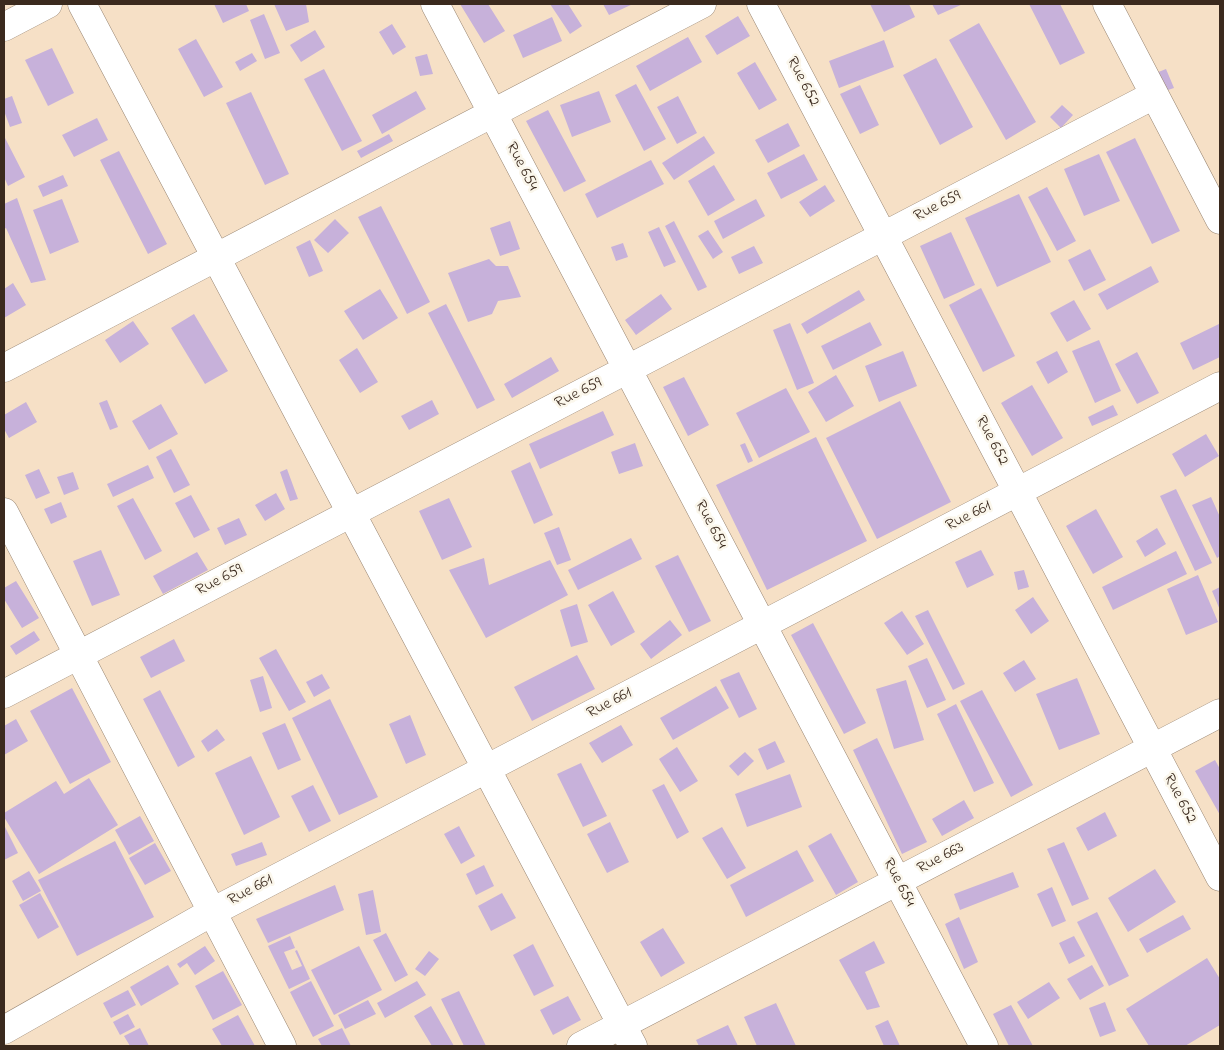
<!DOCTYPE html>
<html>
<head>
<meta charset="utf-8">
<style>
  body { margin:0 }
  #map { position:relative; width:1224px; height:1050px; overflow:hidden; background:#f6e0c6; font-family:"Indie Flower",sans-serif }
  canvas { display:block }
  .frame { position:absolute; inset:0; border:5px solid #3b2a1e; pointer-events:none }
</style>
</head>
<body>
<div id="map">
<canvas width="1224" height="1050"></canvas>
<div class="frame"></div>
</div>
<script>
const ctx = document.querySelector('canvas').getContext('2d');
ctx.lineJoin = 'round';
function fillPath(path, color) { ctx.fillStyle = color; ctx.fill(path, 'evenodd'); }
function trace(path, color, width, dash) { ctx.strokeStyle = color; ctx.lineWidth = width; ctx.lineCap = dash ? 'butt' : 'round'; ctx.setLineDash(dash || []); ctx.stroke(path); }
function write(font, color, halo, rows, align = 'center') {
  ctx.font = font + ' "Indie Flower",sans-serif'; ctx.lineWidth = 5; ctx.setLineDash([]); ctx.textBaseline = 'middle'; ctx.strokeStyle = halo; ctx.fillStyle = color; for (const [text, x, y, turn = 0] of rows) {
    ctx.save(); ctx.translate(x, y); ctx.rotate((+turn || 0) * Math.PI / 180); ctx.textAlign = isNaN(turn) ? turn : align; if (halo) ctx.strokeText(text, 0, 0); ctx.fillText(text, 0, 0); ctx.restore();
  }
}
const building = new Path2D(`
  M214 4H246L249 11 223 23Z
  M274 4H306L309 22 286 31Z
  M460 4H488L505 31 484 43Z
  M550 4H568L582 26 570 34Z
  M603 4H633L609 15Z
  M870 4H909L915 17 884 32Z
  M932 4H963L938 15Z
  M1029 4H1060L1085 53 1060 65Z
  M264 14 280 53 265 59 250 20Z
  M738 16 750 36 717 55 705 36Z
  M552 17 562 41 523 58 513 35Z
  M979 23 1036 122 1006 140 949 40Z
  M392 24 406 47 393 55 379 32Z
  M315 30 325 47 301 62 290 45Z
  M688 37 702 62 650 91 636 66Z
  M196 39 223 87 204 97 178 49Z
  M884 40 894 67 839 88 829 61Z
  M52 48 74 93 48 106 25 60Z
  M252 53 257 61 240 71 235 62Z
  M427 54 433 74 420 76 415 57Z
  M936 58 973 127 940 145 903 75Z
  M755 62 777 100 759 110 737 73Z
  M324 69 362 141 342 151 304 79Z
  M1166 69 1174 88 1165 91 1156 73Z
  M636 84 666 139 644 151 615 95Z
  M860 85 879 125 860 134 840 94Z
  M416 91 426 109 382 134 372 115Z
  M599 91 611 122 572 137 560 105Z
  M251 92 289 174 265 185 226 103Z
  M12 96 22 123 10 127 4 111V99Z
  M678 96 697 133 677 144 657 107Z
  M1062 105 1073 115 1061 128 1050 117Z
  M548 110 586 181 564 192 526 121Z
  M97 118 108 140 74 157 62 135Z
  M788 123 800 146 768 163 755 140Z
  M389 134 393 141 361 158 357 151Z
  M4 136 25 177 8 186 4 177Z
  M704 136 715 153 674 180 662 163Z
  M1135 138 1180 231 1152 244 1106 152Z
  M119 151 167 244 148 254 100 160Z
  M804 154 818 180 781 199 767 173Z
  M1099 154 1120 201 1084 216 1064 169Z
  M651 160 664 184 597 218 585 194Z
  M714 165 735 200 708 216 688 181Z
  M63 175 68 186 43 197 38 186Z
  M825 185 835 201 810 217 799 202Z
  M1047 187 1076 241 1057 251 1028 197Z
  M1019 194 1051 262 997 287 965 218Z
  M17 198 46 280 31 283 6 228 4 229V204Z
  M62 199 79 242 50 254 33 210Z
  M756 199 765 216 723 239 714 221Z
  M381 206 430 302 407 314 358 217Z
  M335 219 349 233 328 253 314 240Z
  M510 221 520 249 500 256 490 228Z
  M674 221 707 287 698 291 665 226Z
  M659 227 676 262 664 267 648 232Z
  M708 230 723 252 713 259 698 236Z
  M951 232 975 285 944 299 920 246Z
  M310 240 323 271 309 277 296 247Z
  M623 243 628 257 616 261 611 247Z
  M754 246 763 263 739 274 731 257Z
  M1090 249 1106 280 1084 291 1068 260Z
  M489 259 496 266H508L521 297 498 301 492 314 468 322 448 273Z
  M1151 266 1159 282 1107 310 1098 294Z
  M13 283 26 305 4 318V289Z
  M981 288 1015 356 983 372 949 305Z
  M380 289 398 318 363 340 344 311Z
  M859 290 865 300 807 334 801 324Z
  M661 294 672 309 636 335 625 320Z
  M1074 300 1091 329 1067 342 1050 313Z
  M446 304 495 400 477 409 428 313Z
  M194 314 228 371 205 384 171 328Z
  M133 321 149 344 120 363 105 340Z
  M870 322 882 345 833 370 821 346Z
  M790 323 814 383 797 390 773 330Z
  M1219 324 1220 357 1193 370 1180 343Z
  M1099 340 1121 391 1095 403 1072 351Z
  M357 348 378 382 360 393 339 360Z
  M903 351 917 386 879 402 865 366Z
  M1057 351 1068 372 1048 384 1036 362Z
  M1137 352 1159 393 1137 404 1115 364Z
  M551 357 559 371 512 398 504 384Z
  M836 375 854 406 826 422 808 392Z
  M684 377 709 425 688 436 663 387Z
  M1032 385 1063 438 1032 456 1001 403Z
  M786 388 810 432 759 458 736 413Z
  M107 400 118 427 110 430 99 403Z
  M432 400 439 414 409 430 401 416Z
  M900 401 951 502 877 539 826 438Z
  M26 402 37 422 9 438 4 429V415Z
  M161 404 178 434 149 450 132 421Z
  M1113 405 1118 415 1092 426 1088 417Z
  M603 411 614 435 540 469 529 444Z
  M1206 434 1219 456 1185 477 1172 454Z
  M816 437 867 541 767 590 716 485Z
  M635 443 643 466 619 474 611 452Z
  M745 443 753 461 748 463 740 445Z
  M171 449 190 485 174 493 156 457Z
  M530 462 553 515 534 524 511 471Z
  M148 465 154 478 113 497 107 484Z
  M39 469 50 493 36 499 25 475Z
  M287 469 298 499 290 501 280 472Z
  M73 472 79 489 64 495 57 477Z
  M1176 489 1212 563 1195 571 1160 496Z
  M276 493 285 509 265 521 255 505Z
  M191 495 210 530 194 538 175 503Z
  M1211 497 1220 517V556L1217 558 1192 505Z
  M133 498 162 551 145 560 117 506Z
  M449 498 472 547 442 560 419 511Z
  M61 502 67 517 51 524 44 509Z
  M1096 509 1123 557 1093 574 1066 526Z
  M239 518 247 535 225 545 217 528Z
  M559 527 571 560 557 565 544 533Z
  M1157 528 1166 544 1145 557 1136 541Z
  M631 538 642 559 578 590 568 570Z
  M101 550 120 595 92 606 73 561Z
  M981 550 994 575 967 588 955 562Z
  M1176 551 1187 574 1113 610 1102 587Z
  M197 552 208 570 163 594 153 576Z
  M678 555 711 621 689 632 655 566Z
  M484 558 489 585 550 560 568 595 486 638 449 570Z
  M1024 570 1029 587 1018 590 1014 572Z
  M1198 575 1218 622 1186 635 1167 589Z
  M16 581 39 618 22 628 4 599V588Z
  M1220 587V610L1212 591Z
  M613 591 635 632 611 646 588 605Z
  M1033 597 1049 621 1031 634 1015 610Z
  M577 604 588 642 571 647 560 610Z
  M928 610 965 684 953 690 915 616Z
  M902 611 924 644 907 655 884 623Z
  M670 620 682 635 651 659 640 644Z
  M813 623 866 723 844 734 791 635Z
  M34 631 40 640 16 655 10 646Z
  M174 639 185 661 151 678 140 657Z
  M276 649 306 702 289 711 259 658Z
  M577 655 595 689 532 721 514 687Z
  M927 658 946 700 927 708 908 666Z
  M1024 660 1036 679 1015 692 1003 673Z
  M739 672 757 709 739 718 720 680Z
  M322 674 330 688 314 697 306 682Z
  M263 676 272 708 260 712 250 680Z
  M1077 678 1100 734 1059 750 1036 694Z
  M906 680 924 740 894 749 876 689Z
  M716 686 729 708 673 740 660 718Z
  M72 688 111 762 70 784 30 711Z
  M160 690 195 757 178 767 143 699Z
  M982 690 1033 785 1011 797 960 701Z
  M330 699 378 797 339 815 292 718Z
  M956 704 994 783 974 792 937 714Z
  M410 715 426 755 406 764 389 724Z
  M16 719 28 741 4 755V726Z
  M285 723 301 760 278 770 262 733Z
  M621 725 633 745 602 763 589 743Z
  M217 729 225 740 208 752 201 741Z
  M877 738 927 842 902 854 853 750Z
  M775 741 785 762 767 770 758 749Z
  M677 747 698 781 680 792 659 759Z
  M745 752 754 761 738 776 729 766Z
  M251 756 280 817 244 835 215 773Z
  M1215 760 1220 769V815L1195 771Z
  M581 763 607 816 583 827 557 774Z
  M790 774 802 807 747 827 735 794Z
  M89 778 118 825 39 874 4 817V813L56 781 64 794Z
  M664 784 689 832 677 839 652 790Z
  M313 785 331 821 309 832 291 796Z
  M964 800 974 818 942 836 932 819Z
  M1105 812 1117 836 1088 851 1076 828Z
  M140 816 154 841 129 855 115 830Z
  M610 822 629 862 607 873 587 834Z
  M4 825 18 853 4 860Z
  M459 826 475 856 461 864 444 834Z
  M722 827 746 868 727 879 702 838Z
  M831 833 858 882 836 895 808 846Z
  M115 841 154 917 77 956 38 880Z
  M262 842 267 855 236 866 231 854Z
  M1064 842 1089 899 1072 906 1047 849Z
  M155 843 171 871 145 885 129 858Z
  M797 850 814 881 746 917 730 885Z
  M484 865 494 886 476 895 466 874Z
  M1155 869 1176 902 1128 932 1108 898Z
  M29 871 41 891 23 901 12 881Z
  M1013 872 1019 887 960 910 954 894Z
  M335 885 344 910 268 943 256 919Z
  M1052 887 1066 921 1052 927 1037 894Z
  M373 890 381 932 366 935 358 894Z
  M40 893 59 927 38 939 19 905Z
  M502 893 516 918 491 931 478 906Z
  M1097 912 1129 976 1109 986 1077 922Z
  M1183 915 1191 929 1147 953 1139 939Z
  M959 917 978 962 964 969 945 924Z
  M663 928 685 963 661 977 640 942Z
  M386 933 408 975 395 982 373 940Z
  M290 936 295 948 284 952 292 970 302 966 295 951 297 950 310 979 289 989 268 946Z
  M1074 936 1085 956 1069 964 1059 943Z
  M874 941 885 963 865 972 880 1007 867 1010 839 960Z
  M533 944 554 986 534 996 513 955Z
  M205 946 215 961 195 975 187 963 180 968 177 964Z
  M359 946 382 990 334 1015 311 970Z
  M429 951 439 959 425 976 415 969Z
  M1207 958 1220 979V1025L1185 1046H1149L1126 1009Z
  M168 965 179 984 141 1006 130 987Z
  M1092 965 1104 986 1080 1000 1067 979Z
  M223 971 242 1005 213 1020 195 986Z
  M311 981 334 1026 313 1037 290 992Z
  M417 981 426 995 385 1018 377 1003Z
  M1049 982 1060 998 1028 1019 1017 1002Z
  M128 990 136 1005 111 1018 103 1003Z
  M459 991 486 1046H464L441 999Z
  M568 996 581 1020 553 1035 540 1010Z
  M368 1000 376 1014 345 1029 338 1015Z
  M1105 1002 1116 1031 1100 1037 1089 1008Z
  M776 1003 796 1046H757L744 1017Z
  M1011 1005 1033 1046H1009L993 1014Z
  M431 1006 454 1046H432L414 1016Z
  M128 1014 135 1027 120 1035 113 1022Z
  M238 1015 255 1046H222L212 1029Z
  M888 1020 900 1046H884L875 1026Z
  M728 1025 738 1046H699L696 1040Z
  M140 1028 149 1046H130L124 1036Z
  M342 1028 351 1046H322L318 1039Z`);
const minor = new Path2D(`
  M82 4 633 1046
  M435 4 984 1046
  M761 4 1220 877
  M1107 4 1220 220
  M4 27 48 4
  M4 368 702 4
  M4 512 282 1046
  M4 694 1154 95
  M4 1030 212 912 1220 386
  M581 1046 1220 713`);
const streetNames = [
  ["Rue 652",802,82,62],
  ["Rue 654",521,167,62],
  ["Rue 659",938,207,-27],
  ["Rue 659",579,394,-27],
  ["Rue 652",991,441,62],
  ["Rue 661",969,517,-27],
  ["Rue 654",710,525,62],
  ["Rue 659",220,581,-28],
  ["Rue 661",610,704,-28],
  ["Rue 652",1179,799,62],
  ["Rue 663",941,859,-28],
  ["Rue 654",898,883,62],
  ["Rue 661",251,891,-28]
];
fillPath(building, '#c7b1da');
trace(minor, '#988572', 29);
trace(minor, '#fff', 28);
write('16px', '#3b2a1e', '#fbf7ec', streetNames);
</script>
</body>
</html>
